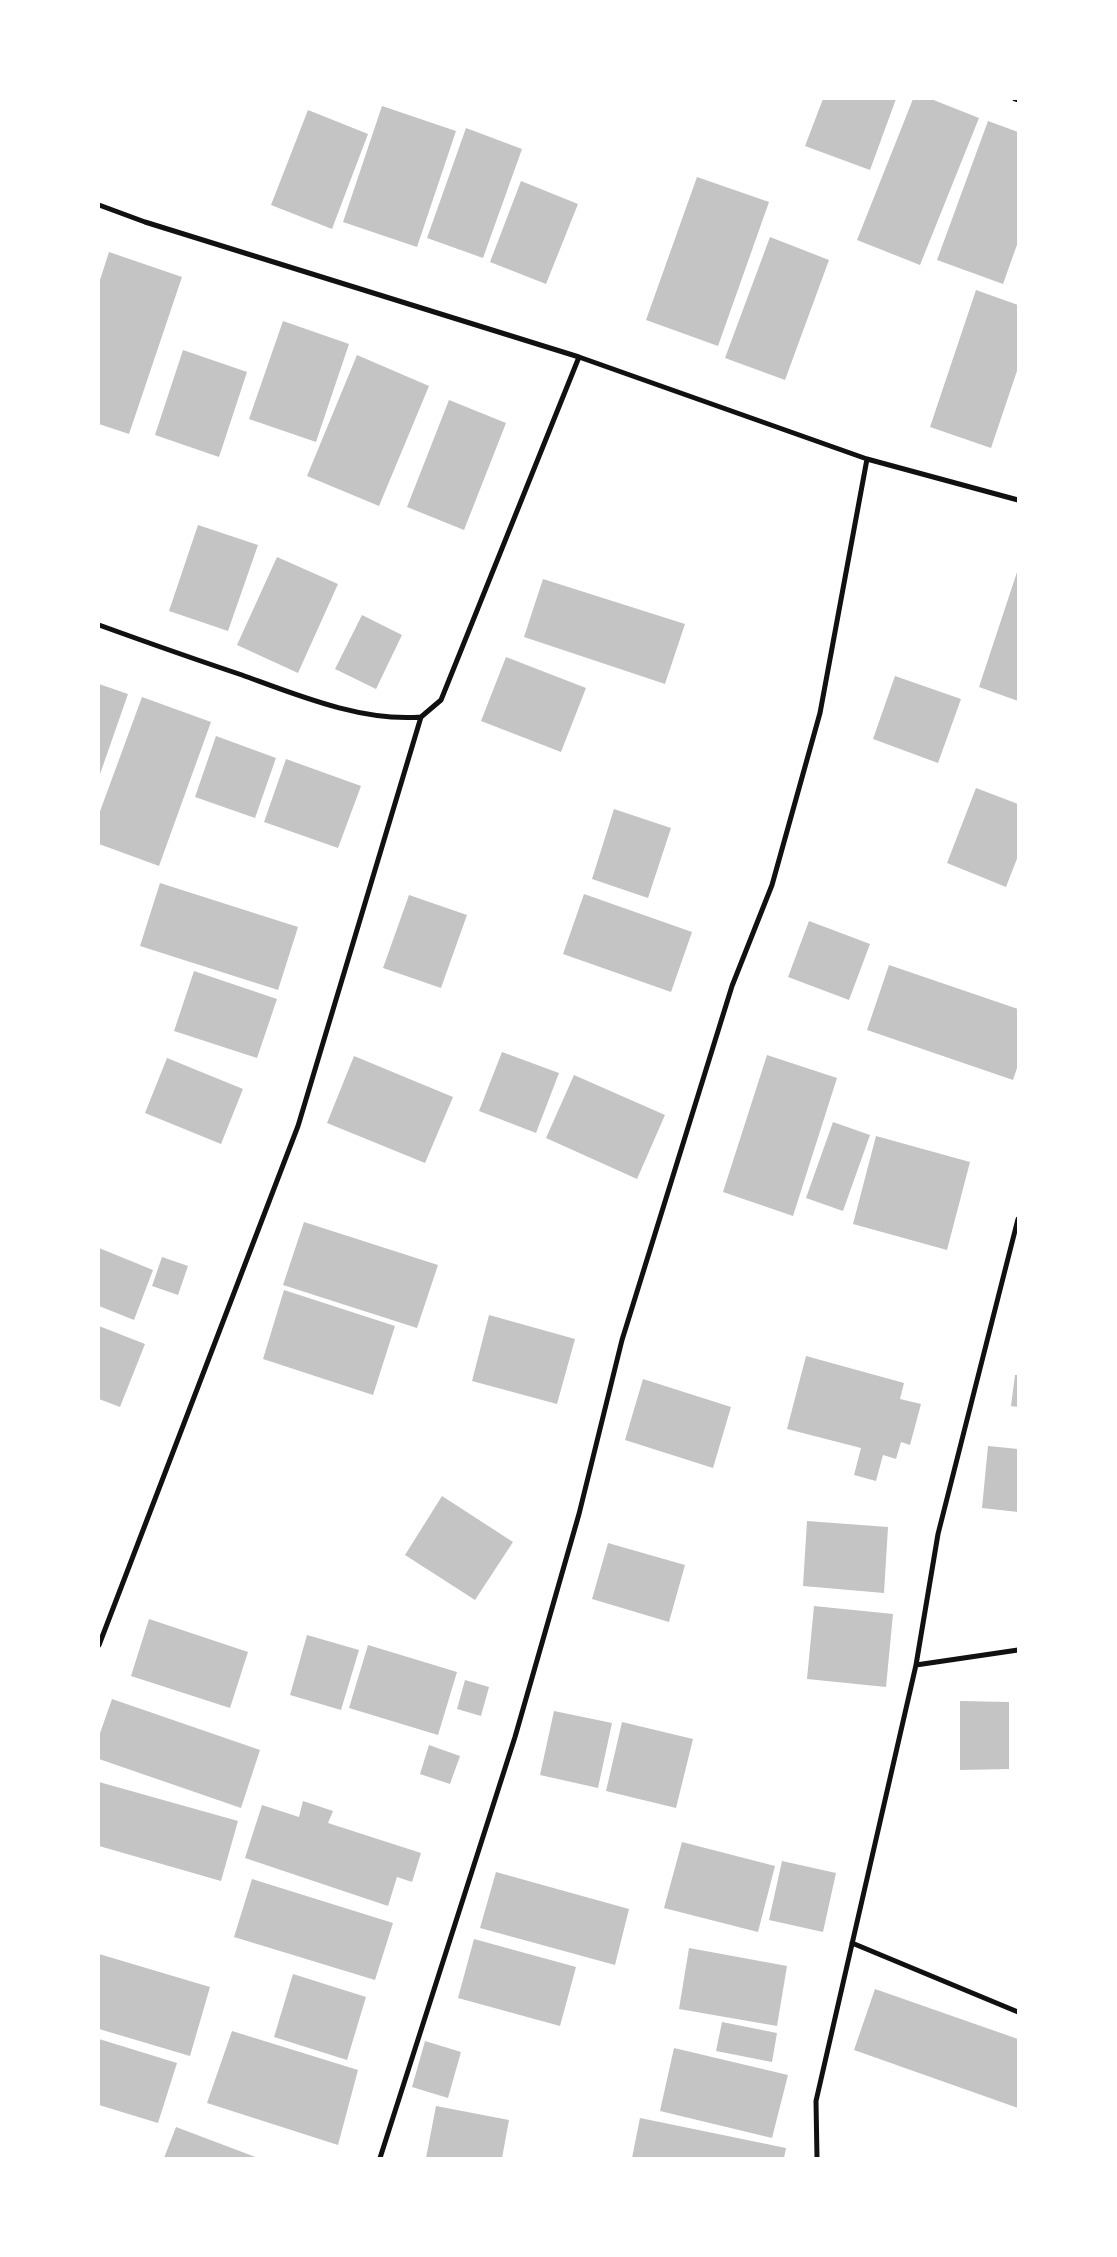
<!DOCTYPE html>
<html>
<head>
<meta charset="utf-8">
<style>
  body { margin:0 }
  #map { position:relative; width:1117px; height:2257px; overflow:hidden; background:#fff; font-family:"Roboto Condensed",sans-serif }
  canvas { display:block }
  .frame { position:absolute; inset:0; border:100px solid #fff; pointer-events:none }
</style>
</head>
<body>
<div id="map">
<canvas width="1117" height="2257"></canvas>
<div class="frame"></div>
</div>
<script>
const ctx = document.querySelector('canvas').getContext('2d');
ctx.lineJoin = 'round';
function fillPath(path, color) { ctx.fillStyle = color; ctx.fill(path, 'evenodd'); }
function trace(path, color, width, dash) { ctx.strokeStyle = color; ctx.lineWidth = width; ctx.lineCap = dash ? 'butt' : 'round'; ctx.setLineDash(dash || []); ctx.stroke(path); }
const building = new Path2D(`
  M823 99H896L870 170 805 146Z
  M913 99H931L979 118 920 265 857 240Z
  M382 106 456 131 417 247 343 222Z
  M308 110 368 134 332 229 271 205Z
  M988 121 1018 132V242L1003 284 937 260Z
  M466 128 522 149 483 258 427 238Z
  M697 177 769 202 718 346 646 320Z
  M521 181 578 204 546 284 490 262Z
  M770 237 829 260 785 380 725 358Z
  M109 252 182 277 129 434 99 424V283Z
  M976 290 1018 305V368L991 448 930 427Z
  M283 321 349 344 316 442 249 419Z
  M183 350 247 372 219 457 155 435Z
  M357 355 429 386 379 506 307 476Z
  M449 400 506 423 464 530 407 507Z
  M198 525 258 545 228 631 169 611Z
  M277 557 338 584 298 673 237 645Z
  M1018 569V701L979 687Z
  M543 579 685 624 665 684 524 637Z
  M362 615 402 635 376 689 335 669Z
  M506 657 586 688 561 752 481 721Z
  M895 676 961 699 938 763 873 739Z
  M99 684 128 694 99 777Z
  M142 697 211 722 159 866 99 844V814Z
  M216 736 276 758 255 818 195 797Z
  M286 759 361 786 338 848 264 822Z
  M976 788 1018 804V856L1006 887 947 863Z
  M614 809 671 828 648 898 592 879Z
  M160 883 298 927 278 990 140 946Z
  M584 894 692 932 671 992 563 954Z
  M409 895 467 915 441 988 383 968Z
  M809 921 870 944 849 1000 788 977Z
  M889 965 1018 1009V1065L1013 1080 867 1030Z
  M194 971 277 999 257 1058 174 1031Z
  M502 1052 559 1073 536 1133 479 1111Z
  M767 1055 837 1078 793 1216 723 1192Z
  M354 1056 453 1097 425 1163 327 1123Z
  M167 1058 243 1089 221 1144 145 1113Z
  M574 1075 665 1115 637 1179 546 1138Z
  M833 1122 870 1135 843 1211 806 1198Z
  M876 1136 970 1162 947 1250 853 1224Z
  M304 1222 438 1265 417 1328 283 1285Z
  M99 1248 153 1270 134 1320 99 1306Z
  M162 1257 188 1266 178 1295 152 1286Z
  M284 1290 395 1326 373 1395 263 1359Z
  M489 1315 575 1339 557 1404 472 1381Z
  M99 1326 145 1344 120 1407 99 1399Z
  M806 1356 904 1383 900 1399 921 1404 910 1445 901 1442 896 1459 883 1455 876 1481 854 1475 861 1448 787 1429Z
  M1015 1375H1018V1407L1011 1406Z
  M643 1379 731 1407 713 1468 625 1440Z
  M988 1446 1018 1449V1512L982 1508Z
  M442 1496 513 1542 475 1600 405 1555Z
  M807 1521 888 1527 884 1593 803 1586Z
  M608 1543 685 1565 669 1622 592 1599Z
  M814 1606 893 1614 886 1687 807 1679Z
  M149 1619 248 1652 230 1708 131 1676Z
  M307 1635 359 1650 341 1710 290 1695Z
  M368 1645 457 1672 438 1735 349 1708Z
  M465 1680 489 1687 481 1716 457 1709Z
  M112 1699 260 1750 241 1808 99 1759V1736Z
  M960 1701 1009 1702V1769L960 1770Z
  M554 1711 612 1723 598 1788 540 1775Z
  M622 1722 693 1739 676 1808 606 1791Z
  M429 1745 460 1756 450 1784 420 1774Z
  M99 1782 238 1821 221 1881 99 1846Z
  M303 1801 333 1811 328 1823 421 1853 412 1882 397 1877 388 1906 245 1858 262 1805 299 1817Z
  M682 1842 775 1866 758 1932 664 1908Z
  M782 1861 836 1873 823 1932 769 1920Z
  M496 1872 629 1909 615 1965 480 1928Z
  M252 1879 393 1923 375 1980 234 1937Z
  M474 1939 576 1967 560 2026 458 1998Z
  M689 1948 787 1966 777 2026 679 2009Z
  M99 1954 210 1987 190 2056 99 2029Z
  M293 1974 366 1997 347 2060 274 2037Z
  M875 1989 1018 2039V2108L854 2050Z
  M722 2022 777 2033 772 2062 716 2051Z
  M232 2031 358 2070 338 2145 207 2103Z
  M99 2039 177 2063 158 2123 99 2105Z
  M425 2041 461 2052 448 2098 412 2087Z
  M674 2048 788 2075 772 2138 660 2111Z
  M436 2106 509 2120 502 2158H426Z
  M640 2118 786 2148 784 2158H632Z
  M176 2127 258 2158H164Z`);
const minor = new Path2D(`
  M1015 99 1018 100
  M99 205 145 222 579 357 867 459 1018 500
  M99 625C146 642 194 659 242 675 297 695 362 722 421 717
  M99 1645 298 1126 421 717 441 700 579 357
  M916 1665 1018 1650
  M852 1943 1018 2012
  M380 2158 515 1737 579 1514 622 1340 732 986 772 885 820 713 867 459
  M817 2158 816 2101 916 1665 938 1534 1018 1219`);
fillPath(building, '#c4c4c4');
trace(minor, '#111', 5);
</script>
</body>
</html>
